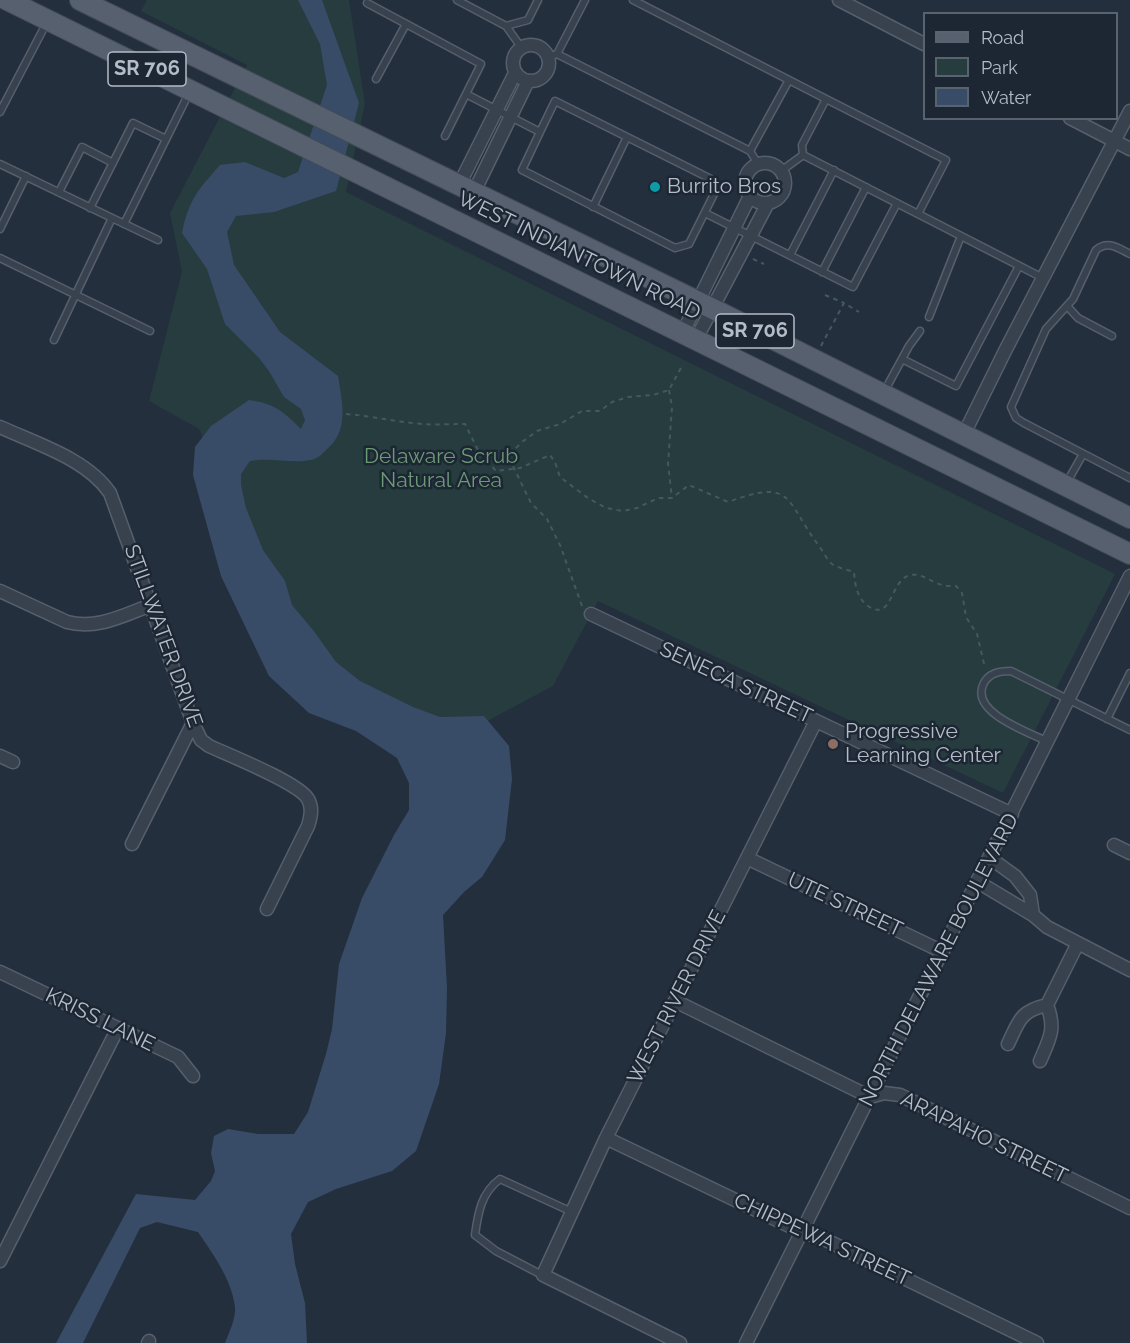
<!DOCTYPE html>
<html>
<head>
<meta charset="utf-8">
<style>
  body { margin:0 }
  #map { position:relative; width:1130px; height:1343px; overflow:hidden; background:#242f3e; font-family:Raleway,sans-serif }
  canvas { display:block }
  .legend { position:absolute; left:923px; top:12px; width:195px; height:108px; box-sizing:border-box; background:#1d2633; border:2px solid #59626f; margin:0; padding:8px 10px; list-style:none; font-size:18px; color:#b4bcc9 }
  .legend li { display:flex; align-items:center; gap:12px; height:30px }
  .legend b { width:30px; border:2px solid #59626f }
</style>
</head>
<body>
<div id="map">
<canvas width="1130" height="1343"></canvas>
<ul class="legend">
<li><b style="height:8px;background:#56606e"></b>Road</li>
<li><b style="height:16px;background:#263c3f"></b>Park</li>
<li><b style="height:16px;background:#394c67"></b>Water</li>
</ul>
</div>
<script>
const ctx = document.querySelector('canvas').getContext('2d');
ctx.lineJoin = 'round';
function fillPath(path, color) { ctx.fillStyle = color; ctx.fill(path, 'evenodd'); }
function trace(path, color, width, dash) { ctx.strokeStyle = color; ctx.lineWidth = width; ctx.lineCap = dash ? 'butt' : 'round'; ctx.setLineDash(dash || []); ctx.stroke(path); }
function write(font, color, halo, rows, align = 'center') {
  ctx.font = font + ' Raleway,sans-serif'; ctx.lineWidth = 5; ctx.setLineDash([]); ctx.textBaseline = 'middle'; ctx.strokeStyle = halo; ctx.fillStyle = color; for (const [text, x, y, turn = 0] of rows) {
    ctx.save(); ctx.translate(x, y); ctx.rotate((+turn || 0) * Math.PI / 180); ctx.textAlign = isNaN(turn) ? turn : align; if (halo) ctx.strokeText(text, 0, 0); ctx.fillText(text, 0, 0); ctx.restore();
  }
}
const green = new Path2D(`
  M147 0H349L365 104 346 192 1115 574 1003 793 598 601 553 686 474 728 408 713 334 676 244 536 199 429 149 401 182 272 170 213 247 65 141 11Z`);
const water = new Path2D(`
  M298 0H322L359 103 336 191 274 212 236 216 227 232 234 265 280 332 338 376C342 402 350 431 326 450 322 454 317 459 311 460 290 464 272 457 250 461L241 474V485L246 508 263 550 285 581 292 605 313 630 336 662 360 681 413 707 440 717 484 716 509 746 512 779 505 840 482 877 464 892 443 915 447 988 446 1033 439 1084 416 1151 392 1171 336 1189 308 1202 291 1234 295 1264 305 1303 307 1343H225C229 1332 236 1319 235 1307 232 1280 213 1254 198 1232L157 1222 140 1228 83 1343H56L136 1194 195 1200 211 1181 215 1171 211 1153 214 1136 228 1129 258 1134H294L308 1112 326 1054 332 1029 339 964 362 898 394 835 409 810V783L397 758 356 731 309 713 269 676 221 576 193 475 195 447 211 426 249 400C274 403 284 412 301 429L305 420 301 409 284 397 269 371 259 358 225 324 207 269 182 233C189 199 198 190 220 165L245 162 284 178 298 172 327 85 320 44Z`);
const path = new Path2D(`
  M753 259 764 264
  M825 295 844 303
  M821 346 844 303 859 312
  M669 390 672 407 668 464 672 498
  M346 414C372 416 396 422 422 424 436 425 451 424 465 424L478 450 496 471 520 468 550 455 555 462 560 477 588 498 606 508 623 511 637 508 658 498H672L689 485 728 502C794 478 784 499 819 546 823 551 827 560 832 564 838 568 848 570 854 572 855 585 857 598 868 606 893 623 890 578 911 575 922 573 931 582 942 585 946 586 951 586 956 586L962 593 966 617 977 634 985 668
  M582 606 560 545 547 519 531 503 508 456 522 442 537 431 560 424 582 411H600L612 402 628 397 653 395 669 390 683 364`);
const service = new Path2D(`
  M457 0 506 26 521 47
  M633 0 826 99 802 145 803 155 1043 278
  M367 3 481 64 445 136
  M506 26 528 20 538 0
  M557 54 750 151 758 164
  M548 57 557 54 585 0
  M376 79 406 24
  M466 94 540 132 522 170 675 248 689 244 714 194 709 178 555 101 540 132
  M826 99 946 160 918 214
  M0 112 47 22
  M750 151 789 80
  M0 164 112 218
  M781 171 803 155
  M59 192 82 147 113 163
  M593 207 627 137
  M90 208 133 123 166 139
  M705 213 853 287 897 203
  M124 224 189 93
  M0 229 26 176
  M1130 254C1118 248 1108 240 1096 250L1073 299 1046 329 1011 407 1016 418 1024 423 1130 478
  M790 255 834 170
  M0 258 150 331
  M822 272 866 187
  M1068 307 1078 318 1112 336
  M929 317 961 236
  M54 340 112 218 158 240
  M902 359 956 386 1019 266
  M884 392 909 346 920 331
  M1067 482 1083 454
  M1107 719 1130 673
  M1048 742C1029 732 971 713 983 685 988 673 999 671 1011 671L1130 730
  M542 1275 496 1251 475 1235C478 1213 481 1193 500 1179L572 1212`);
const minor = new Path2D(`
  M839 0 924 44
  M513 63a18 18 0 1 1 36 0a18 18 0 1 1-36 0Z
  M1070 118 1130 149
  M745 183a20 20 0 1 1 40 0a20 20 0 1 1-40 0Z
  M459 185 515 73
  M474 192 528 81
  M682 334 750 196
  M695 341 768 203
  M0 427C37 444 87 459 110 493L193 723 201 740 209 746C229 755 299 783 308 799 313 808 311 817 308 826L267 909
  M963 436 1006 349 1130 111
  M0 591 67 622C97 630 124 615 151 605
  M591 614 1012 814
  M0 756 13 762
  M132 844 193 723
  M1114 845 1130 853
  M747 858 943 952
  M990 858 1015 876 1030 895 1033 915
  M978 882 1033 915 1047 927 1130 970
  M0 972 178 1057 193 1076
  M675 1001 870 1097 884 1093 900 1095 1130 1208
  M1008 1044C1019 1021 1020 1011 1047 1005
  M1040 1061C1050 1038 1056 1029 1047 1005L1078 943
  M606 1138 802 1232 826 1240 1037 1343
  M0 1261 118 1028
  M148 1343 149 1341
  M680 1343 543 1275 606 1138 816 721
  M746 1343 1130 576`);
const primary = new Path2D(`
  M7 0 1130 554
  M80 0 711 308 1130 518`);
const markers = [
  [655,187,6,"#0f9aa8"],
  [833,744,6,"#8d6e63"]
];
const shields = [
  [147,69,78],
  [755,331,78]
];
const shieldNames = [
  ["SR 706",147,69],
  ["SR 706",755,331]
];
const poiNames = [
  ["Burrito Bros",667,187],
  ["Progressive",845,732],
  ["Learning Center",845,756]
];
const streetNames = [
  ["WEST INDIANTOWN ROAD",579,256,26],
  ["STILLWATER DRIVE",163,636,70],
  ["SENECA STREET",736,683,25],
  ["UTE STREET",845,905,25],
  ["NORTH DELAWARE BOULEVARD",939,960,-63],
  ["WEST RIVER DRIVE",677,997,-63],
  ["KRISS LANE",100,1020,26],
  ["ARAPAHO STREET",984,1138,26],
  ["CHIPPEWA STREET",822,1240,25]
];
const parkNames = [
  ["Delaware Scrub",441,457],
  ["Natural Area",441,481]
];
fillPath(green, '#263c3f');
fillPath(water, '#394c67');
trace(service, '#565f6c', 9);
trace(minor, '#565f6c', 15);
trace(primary, '#414a57', 22);
trace(path, '#44595c', 2, [4.5, 4.5]);
trace(service, '#38414e', 6);
trace(minor, '#38414e', 12);
trace(primary, '#56606e', 20);
for (const [x, y, r, color] of markers) { const dot = new Path2D(); dot.arc(x, y, r, 0, 2 * Math.PI); ctx.fillStyle = color; ctx.fill(dot); trace(dot, '#1d2633', 2); }
for (const [x, y, w] of shields) { const box = new Path2D(); box.roundRect(x - w / 2, y - 17, w, 34, 4.5); ctx.fillStyle = '#1d2633'; ctx.fill(box); trace(box, '#b4bcc9', 1.5); }
write('bold 20px', '#b4bcc9', null, shieldNames);
write('21px', '#b4bcc9', '#1d2633', poiNames, 'left');
write('21px', '#b4bcc9', '#1d2633', streetNames);
write('21px', '#6b9a76', '#1d2633', parkNames);
</script>
</body>
</html>
